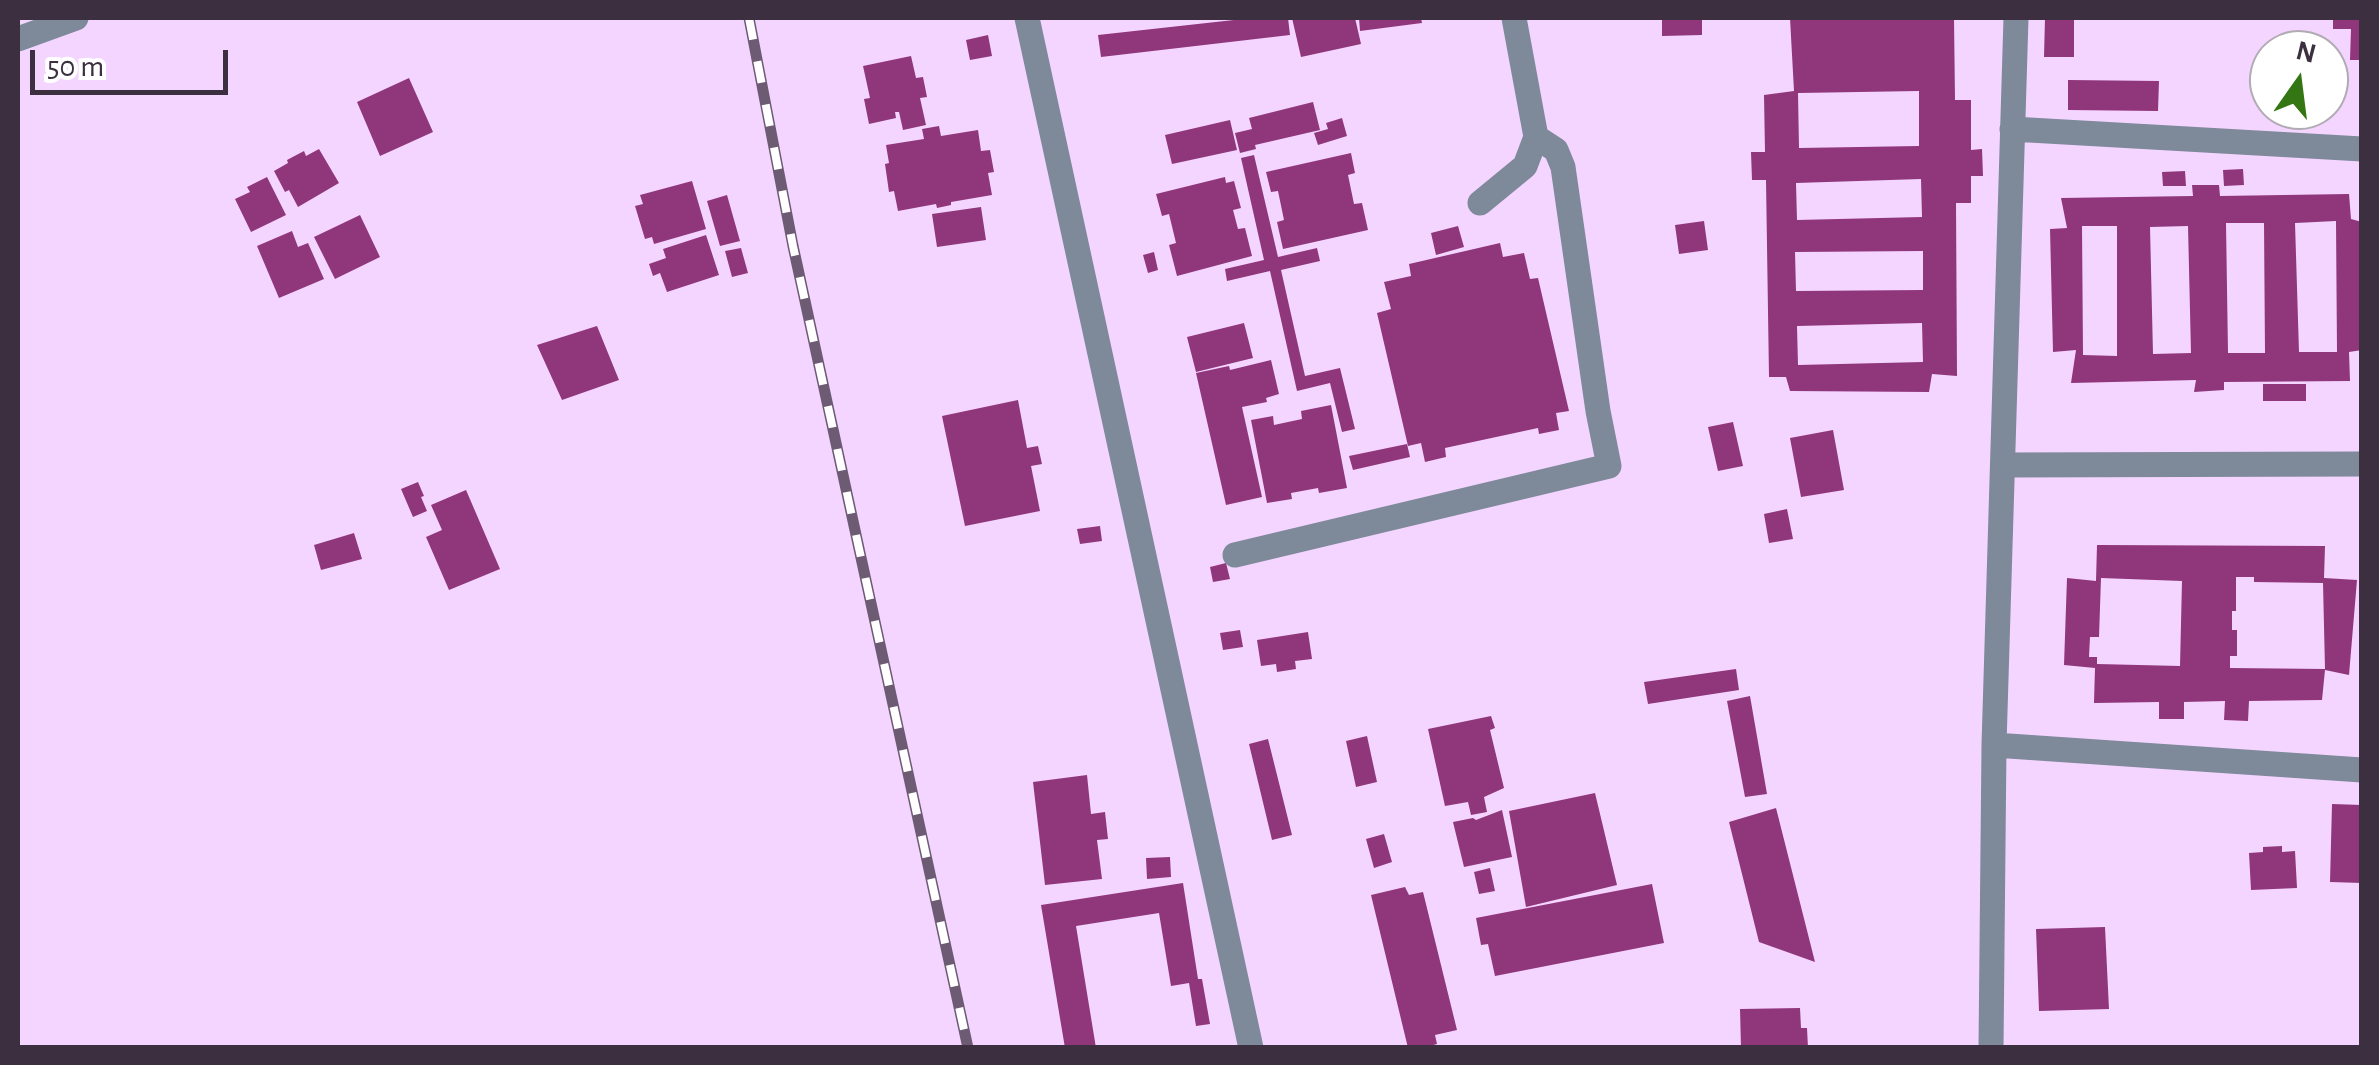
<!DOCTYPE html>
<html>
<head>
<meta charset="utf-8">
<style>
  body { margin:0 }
  #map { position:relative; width:2379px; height:1065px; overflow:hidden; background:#f4d5ff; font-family:"Alegreya Sans",sans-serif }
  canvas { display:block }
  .frame { position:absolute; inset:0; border:20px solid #3c3040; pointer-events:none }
  .north { position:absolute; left:2249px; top:30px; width:100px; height:100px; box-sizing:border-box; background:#fff; border:2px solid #b1acb3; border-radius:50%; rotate:14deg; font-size:28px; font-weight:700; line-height:40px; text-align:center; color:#3c3040 }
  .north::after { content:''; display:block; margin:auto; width:35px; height:45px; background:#347613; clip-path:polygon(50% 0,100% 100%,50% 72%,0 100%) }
  .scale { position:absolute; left:30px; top:50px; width:198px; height:45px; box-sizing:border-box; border:5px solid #3c3040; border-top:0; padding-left:12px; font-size:30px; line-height:35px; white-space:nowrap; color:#3c3040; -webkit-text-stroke:8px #fff; paint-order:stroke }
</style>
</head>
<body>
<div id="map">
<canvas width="2379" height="1065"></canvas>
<div class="frame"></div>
<div class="north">N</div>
<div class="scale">50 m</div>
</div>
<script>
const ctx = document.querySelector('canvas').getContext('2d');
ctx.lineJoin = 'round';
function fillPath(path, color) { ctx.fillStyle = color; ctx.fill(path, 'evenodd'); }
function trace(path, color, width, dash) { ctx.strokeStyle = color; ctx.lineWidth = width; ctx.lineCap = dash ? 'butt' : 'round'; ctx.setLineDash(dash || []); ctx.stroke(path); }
const building = new Path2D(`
  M1252 18H1288L1290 35 1101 57 1098 35Z
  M1292 18H1355L1361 44 1301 57Z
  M1359 18H1421L1422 23 1360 31Z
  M1662 18H1702V35L1662 36Z
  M1790 18H1954L1955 100H1971V150L1982 149 1983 176H1971V203H1956L1957 376 1932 374 1929 392 1790 391 1786 377H1769L1766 180H1752L1751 152H1765L1764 95 1794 91ZM1919 91V146L1799 148 1798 93ZM1921 179 1922 217 1797 220 1796 183ZM1923 251V290L1796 291 1795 252ZM1922 323 1923 362 1798 365 1797 326Z
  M2045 18H2074V57H2044Z
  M2333 18H2362V60H2350L2351 29H2333Z
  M988 35 992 56 970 60 966 40Z
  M911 56 916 78 923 77 927 97 920 98 926 125 903 130 899 112H895L896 118 869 124 864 99 870 98 863 66Z
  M409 78 433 132 380 156 357 102Z
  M2068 80 2159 81 2158 111 2068 110Z
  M1313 102 1320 130 1255 145 1256 149 1240 153 1235 133 1252 129 1249 118Z
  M1342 118 1347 136 1318 145 1314 133 1328 129 1326 123Z
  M1230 120 1237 150 1172 164 1165 135Z
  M939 126 941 136 978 130 981 151 990 150 994 172 988 173 992 195 951 202V205L937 208 936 204 898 211 894 191 889 192 885 164 889 163 886 145 924 139 922 129Z
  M319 149 339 183 298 207 289 190 285 192 274 171 288 163 287 160 304 151 306 156Z
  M1351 153 1355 173 1348 175 1354 204 1362 203 1368 230 1283 249 1277 222 1284 220 1278 191 1271 192 1266 172Z
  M1254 155 1278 257 1317 248 1320 261 1281 270 1305 376 1340 368 1355 429 1342 432 1330 383 1297 391 1270 271 1227 281 1225 269 1264 260 1241 158Z
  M2243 169 2244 185 2224 186 2223 170Z
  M2185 171 2186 186H2163L2162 172Z
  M267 177 286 215 251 232 235 199 250 192 247 187Z
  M1225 177 1226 183 1234 181 1241 208 1233 210 1238 229 1245 228 1252 256 1177 276 1169 245 1176 243 1169 214 1162 216 1156 194Z
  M692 181 706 229 654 244 652 237 645 239 635 206 643 204 640 195Z
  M2192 185H2219L2220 196 2349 194 2351 219 2362 222V350L2349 352 2350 381 2224 382V390L2194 392 2196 380 2071 383 2076 350 2053 352 2050 229 2067 228 2061 198 2193 196ZM2336 221 2337 352H2299L2295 223ZM2226 223H2264L2265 353H2228ZM2082 226H2117V356L2083 355ZM2188 226 2191 353 2153 354 2150 227Z
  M727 195 740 241 720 246 707 201Z
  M981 207 986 240 937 247 932 214Z
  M360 215 380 257 335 279 314 237Z
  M1704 221 1708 250 1679 254 1675 225Z
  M1458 226 1464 247 1436 255 1431 233Z
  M292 231 298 247 308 243 324 279 279 298 257 246Z
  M706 235 719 275 667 292 660 273 653 276 649 264 666 258 663 249Z
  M1500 243 1503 257 1524 253 1530 279 1538 278 1569 411 1556 413 1559 430 1539 434 1538 428 1445 448 1446 457 1425 462 1421 443 1408 446 1377 313 1391 309 1384 282 1411 276 1409 264Z
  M741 248 748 273 732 277 725 251Z
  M1154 252 1158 270 1148 273 1143 255Z
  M1244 323 1253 358 1196 372 1187 337Z
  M597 326 619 380 562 400 537 345Z
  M1271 360 1279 394 1266 398 1267 402 1242 407 1262 497 1226 505 1196 373 1229 366 1230 370Z
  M2263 384H2306V401H2263Z
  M1018 400 1027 448 1038 446 1042 464 1031 466 1040 511 965 526 942 416Z
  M1331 405 1347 488 1319 493 1318 488 1291 493 1292 499 1267 503 1251 420 1273 416 1274 425 1302 419 1301 411Z
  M1733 422 1743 466 1718 471 1708 427Z
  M1833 430 1844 490 1801 497 1790 438Z
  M1407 444 1410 457 1353 470 1349 456Z
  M418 482 424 496 421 497 427 511 413 517 401 489Z
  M466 490 500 569 449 590 426 537 442 530 431 505Z
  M1787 509 1793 539 1769 543 1764 514Z
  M1100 526 1102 541 1080 544 1077 529Z
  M354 533 362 559 321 570 314 545Z
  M2097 545 2325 546 2324 578 2357 580 2349 675 2325 670 2322 700 2249 701 2248 721 2224 720 2225 701 2184 702V719H2159V702L2094 703 2095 668 2064 665 2067 578 2096 581ZM2236 577H2254V582L2323 583 2325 669 2230 668V656H2237V630H2232V611H2236ZM2101 578 2182 581 2180 666 2097 664V657H2089L2090 637H2099Z
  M1226 563 1230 579 1213 582 1210 567Z
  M1240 630 1243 647 1223 650 1220 633Z
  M1308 632 1312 659 1295 661 1296 669 1277 672 1276 664 1261 666 1257 640Z
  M1736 669 1739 690 1648 704 1644 682Z
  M1750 696 1767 794 1745 797 1727 701Z
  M1491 716 1495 728 1490 730 1504 788 1484 797 1487 812 1471 815 1468 802 1445 806 1428 729Z
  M1367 736 1377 782 1356 787 1346 741Z
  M1268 739 1292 835 1272 840 1249 744Z
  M1087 775 1091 814 1105 812 1108 839 1097 840 1102 879 1045 885 1033 782Z
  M1595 793 1617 885 1526 907 1509 811Z
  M2332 804 2362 805V883L2330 882Z
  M1776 808 1815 962 1759 942 1729 822Z
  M1502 810 1512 857 1464 867 1453 822 1473 818 1476 820Z
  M1384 834 1392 862 1374 868 1366 839Z
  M2282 846V852L2295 851 2297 888 2251 890 2249 853 2263 852V847Z
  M1170 857 1171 877 1147 879 1146 858Z
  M1490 868 1495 891 1479 894 1474 872Z
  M1183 883 1198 979H1202L1210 1024 1196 1026 1189 983 1171 986 1159 913 1076 926 1096 1048H1065L1041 905Z
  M1652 884 1664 943 1495 976 1488 944 1481 945 1476 918Z
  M1405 887 1409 895 1423 892 1457 1030 1435 1035 1437 1044 1422 1048H1408L1371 895Z
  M2105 927 2109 1009 2039 1011 2036 929Z
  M1800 1008 1801 1028H1807L1808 1048H1741L1740 1009Z`);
const minor = new Path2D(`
  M1027 18 1251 1048
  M18 39 76 18
  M2012 129 2362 149
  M1480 203 1525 166 1536 137 1514 18
  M2003 465 2362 464
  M1235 555 1609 466 1598 411 1563 167 1556 150 1536 137
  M1994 745 2362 770
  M1991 1048 1994 745 2016 18`);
const rail = new Path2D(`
  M749 18 793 246 968 1048`);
fillPath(building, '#90367b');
trace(minor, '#7e899a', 25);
trace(rail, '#6c5b72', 11);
trace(rail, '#fff', 8, [22]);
</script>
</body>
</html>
